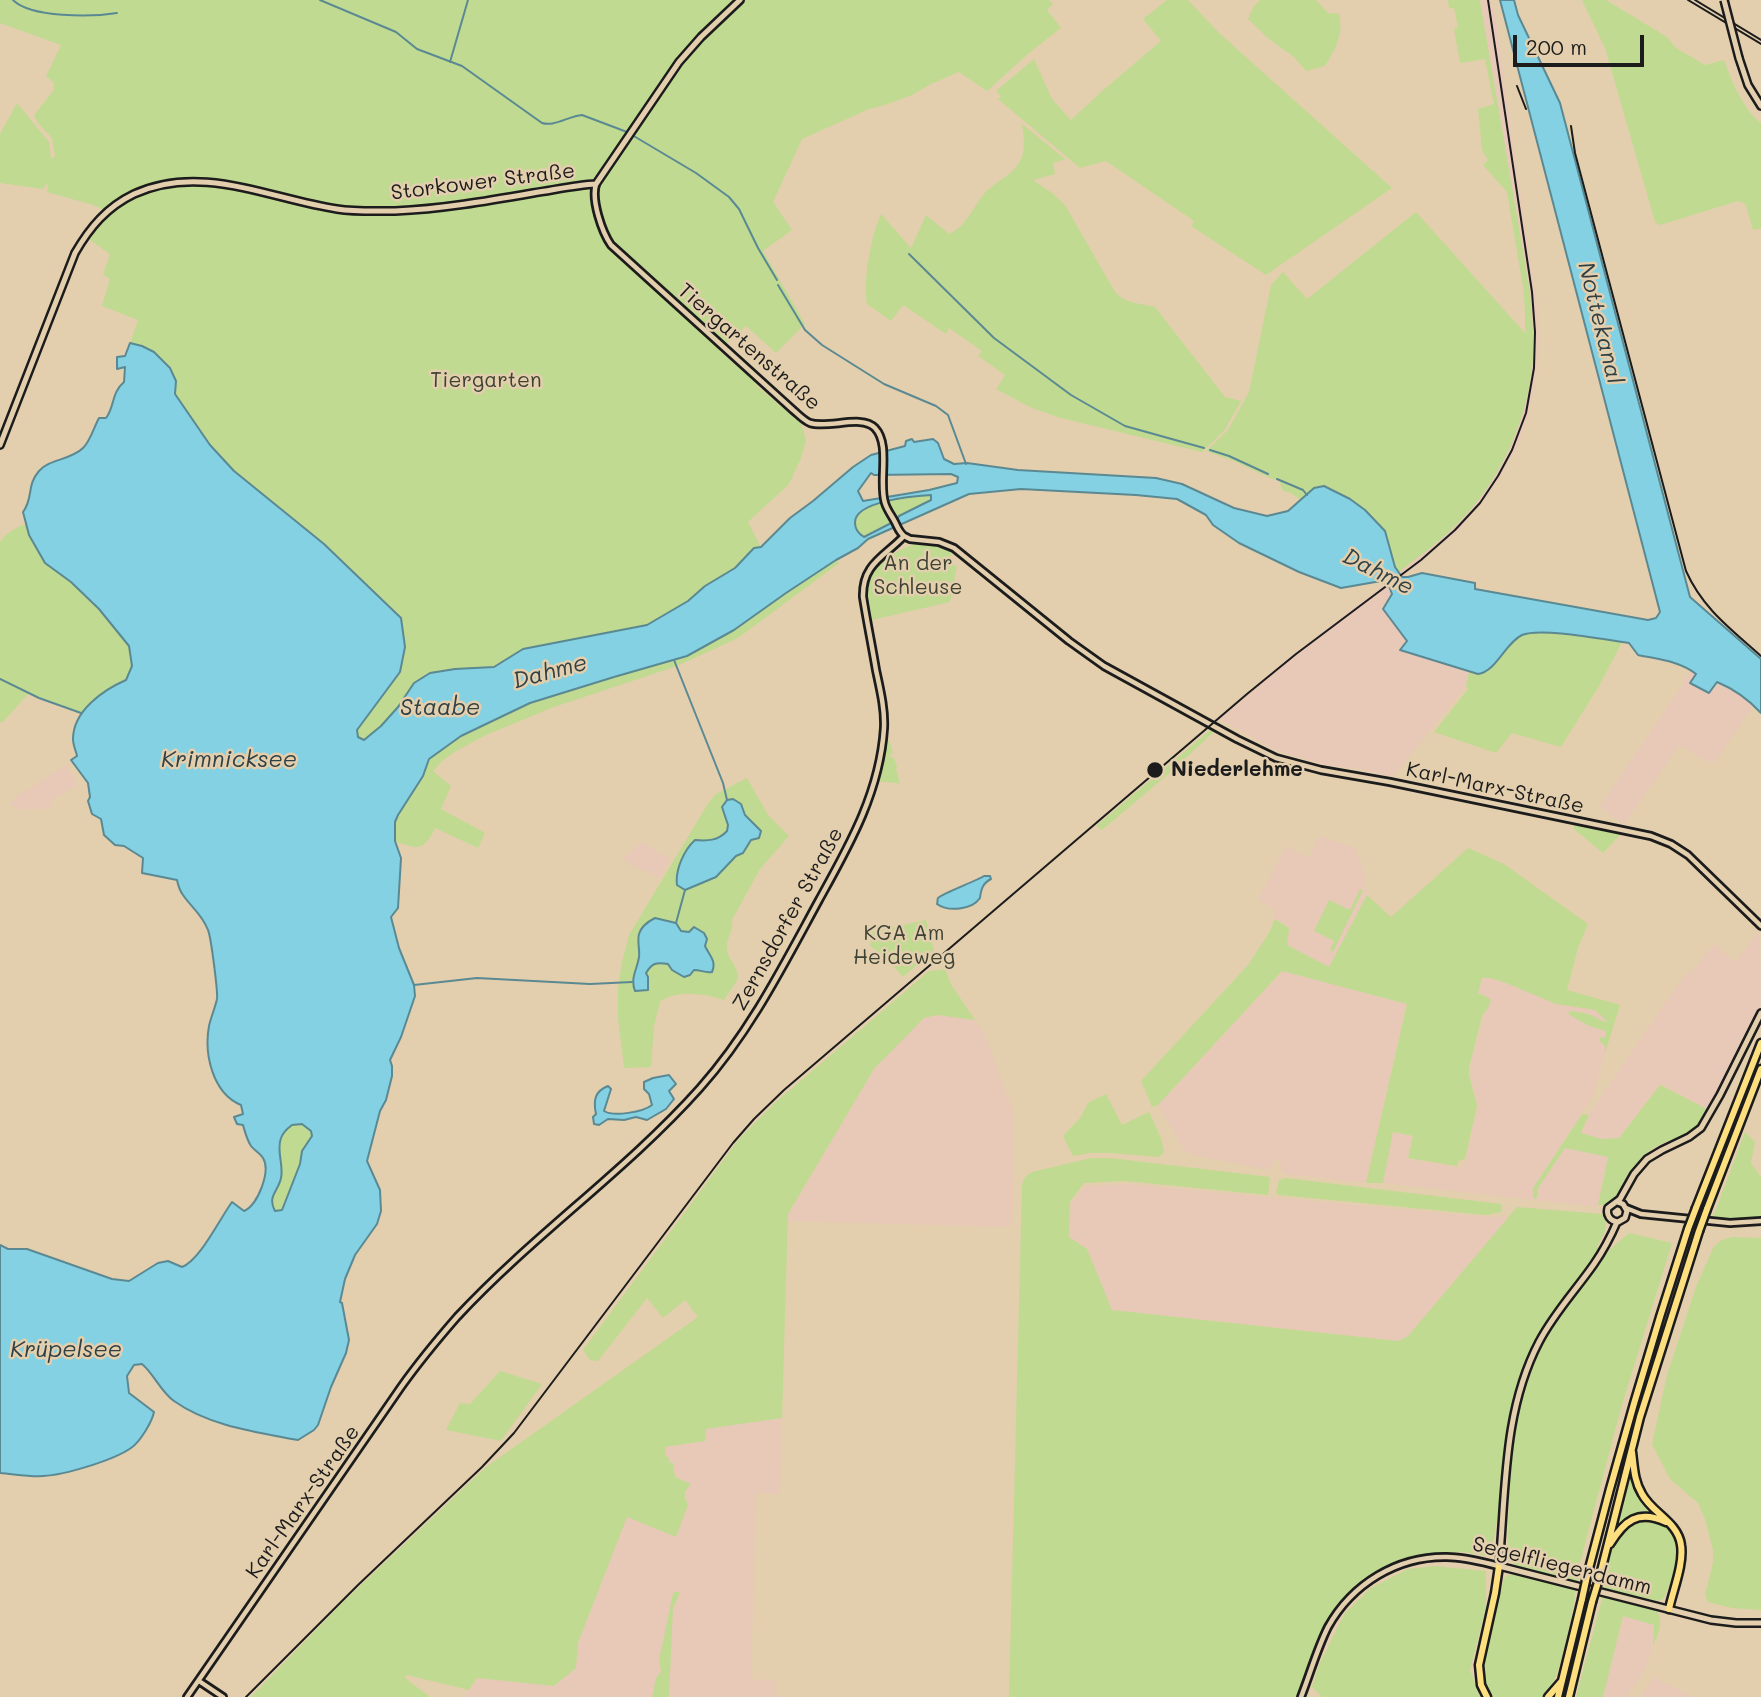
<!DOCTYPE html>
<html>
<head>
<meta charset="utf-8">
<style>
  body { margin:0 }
  #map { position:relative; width:1761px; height:1697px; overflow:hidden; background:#e3cfad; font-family:Mali,sans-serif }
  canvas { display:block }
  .scale { position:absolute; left:1513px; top:35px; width:131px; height:32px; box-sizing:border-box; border:4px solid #1c1c1c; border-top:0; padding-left:9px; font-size:21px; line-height:24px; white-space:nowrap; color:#1c1c1c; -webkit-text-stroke:5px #e3cfad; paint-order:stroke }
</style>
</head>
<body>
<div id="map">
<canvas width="1761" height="1697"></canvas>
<div class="scale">200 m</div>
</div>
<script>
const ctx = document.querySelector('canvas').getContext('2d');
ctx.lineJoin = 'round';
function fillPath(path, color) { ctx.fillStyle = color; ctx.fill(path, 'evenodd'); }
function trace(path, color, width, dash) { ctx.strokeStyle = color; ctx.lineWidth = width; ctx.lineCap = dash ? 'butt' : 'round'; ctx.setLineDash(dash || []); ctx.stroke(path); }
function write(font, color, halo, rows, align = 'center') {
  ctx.font = font + ' Mali,sans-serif'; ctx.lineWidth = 5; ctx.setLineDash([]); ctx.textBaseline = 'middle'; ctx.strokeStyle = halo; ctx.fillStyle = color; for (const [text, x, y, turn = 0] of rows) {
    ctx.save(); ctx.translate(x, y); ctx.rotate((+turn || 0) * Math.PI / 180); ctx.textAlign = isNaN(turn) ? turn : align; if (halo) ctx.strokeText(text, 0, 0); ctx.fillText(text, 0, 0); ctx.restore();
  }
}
const built = new Path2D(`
  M1480 0H1491L1498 30 1505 88 1537 306 1539 338 1536 380 1525 426 1515 451 1492 490 1456 533 1402 577 1407 641 1401 650 1469 672 1466 686 1393 777 1359 769 1324 765 1275 750 1221 720 1218 722 1215 720 1297 651 1372 594 1453 528 1487 489 1523 412 1532 368 1533 354V331L1530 292Z
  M1691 670 1696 674 1690 684 1709 693 1717 682 1746 698 1754 705 1714 763 1709 762 1679 746 1624 824 1599 807 1684 683 1682 681Z
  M66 765 78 785 51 800V808L22 810 9 804 21 792 28 790 40 781Z
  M1319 836 1355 848 1363 869 1367 894 1329 967 1287 945 1290 927 1274 918 1275 910 1258 900 1286 846 1309 858Z
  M641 842 670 859 659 878 646 870 644 872 622 859Z
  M1760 931 1761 1003 1708 1109 1660 1084 1619 1138 1602 1139 1581 1133 1589 1115 1669 997 1687 973H1689L1696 967 1714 944 1735 962Z
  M1484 967 1619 1005 1592 1098 1560 1146 1608 1157 1597 1207 1383 1183 1393 1132 1412 1136 1408 1159 1464 1168 1478 1106 1470 1075V1068L1488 1000 1476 995Z
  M1283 971 1406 1004 1366 1183 1285 1174 1281 1170 1280 1159 1276 1160 1269 1170 1193 1155 1184 1150 1158 1105Z
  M937 1015 973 1020 983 1031 1014 1114 1012 1224 1008 1227 788 1221V1215L874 1069 924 1018Z
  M1125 1184 1487 1217 1510 1216 1408 1336 1398 1341 1112 1310 1087 1249 1070 1237V1216L1071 1203 1085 1186Z
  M782 1418 780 1494 756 1493 751 1679 776 1681 775 1697H465L477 1678 554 1686 576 1668 578 1643 658 1435Z
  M1623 1616 1654 1625 1651 1654 1650 1658H1647L1646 1662 1648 1663 1638 1681 1626 1697H1603Z
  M1654 1677 1692 1697H1640Z`);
const green = new Path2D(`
  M0 0H1049L1053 4 1047 10 1061 28 1029 53 987 91 959 72 931 84 912 95 885 105 869 109 802 139 773 202 792 230 763 251 805 324 776 353 746 326 719 351 756 382 757 386 801 423 806 440 801 458 789 484 748 522 761 547 754 548 735 568 705 586 688 601 647 625 523 649 494 667 455 669 414 683 398 707 381 726 364 740 358 737 357 730 384 694 391 609 324 544 234 471 210 445 175 393 176 381 142 346 130 343 138 320 102 306 110 279 103 275 110 254 83 235 108 211 90 204 47 192 48 182 43 189 0 183V134L17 103 49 142 51 159 55 156 52 138 37 122 34 115 53 91 54 83 46 76 61 45 0 23Z
  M1167 0H1188L1218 32 1392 188 1266 275 1191 226 1194 221 1106 161 1080 168 998 99 1001 96 996 91 1034 59 1052 99 1071 120 1101 92 1161 41 1143 19Z
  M1260 0H1316L1328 13 1339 14C1344 34 1335 50 1325 66L1306 71 1294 57 1269 39 1248 19 1254 6Z
  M1448 0H1480L1530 292C1532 314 1534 335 1533 357 1529 415 1504 474 1464 517 1445 538 1421 555 1398 573 1390 559 1391 543 1385 531 1378 518 1338 488 1324 486 1314 485 1307 494 1301 500L1291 493 1283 491 1279 481 1270 478 1234 461 1206 451 1228 430 1249 392 1271 285 1283 272 1307 299 1416 212 1524 332H1528L1525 331V309L1523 287 1507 192 1483 165 1488 160 1482 150 1478 109 1494 104 1485 59 1460 63 1454 29 1458 27 1454 8H1449Z
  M1582 0H1606L1667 37 1676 48 1705 65 1724 60C1731 80 1744 111 1761 123V228L1753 230 1746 206 1744 203 1738 201 1660 225 1655 222 1605 48Z
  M1022 124 1065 159 1053 163 1055 174 1033 180 1052 193 1065 205 1115 292C1126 304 1140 303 1155 307L1225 397 1241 401 1224 431 1202 452 1061 418 1032 408 996 389 1005 375 978 356 982 351 949 328 946 334 903 305 891 321 867 304C863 279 871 236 881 214L911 248 926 215 949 234C966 227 973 207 984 194 996 180 1016 175 1022 156 1026 145 1023 134 1022 124Z
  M931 495V500L899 516 897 520 863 537C859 534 855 529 855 523 855 501 914 496 931 495Z
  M26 524 29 535 45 563 71 582 97 607 129 646 132 666 126 680C109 687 95 699 81 713L29 693 2 723 0 721V542C7 532 15 528 26 524Z
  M916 544 939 546 952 552 949 564 957 566 950 602 872 620C870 610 867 598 868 587 871 566 896 549 916 544Z
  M836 560 839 563 738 638 677 666 554 707 486 735 456 751 442 761 433 771 451 786 441 809 485 833 478 848 435 828C424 851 418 850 395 841V822L398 815 423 776 429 759 461 736 530 703 612 677 687 656 734 630 786 593Z
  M1546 632 1622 642 1599 686 1561 747 1512 733 1496 753 1434 732 1468 689 1466 686 1469 672C1497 680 1501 644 1523 635 1529 633 1539 633 1546 632Z
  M1210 730 1214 732 1166 776 1102 830 1096 826Z
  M889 740 893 753 890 754 891 758H894L897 767 896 769 900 784 896 783 877 781 885 742Z
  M747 778 768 815 789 836 760 869 732 920C734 930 726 938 727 948 727 960 741 968 737 980 734 987 728 993 724 1000 705 994 677 989 660 1002L654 1026 651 1067 624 1068 618 1018V989L622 962 629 935 709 802 716 794ZM723 812 745 815 757 827 743 853 736 856 716 877 685 890 682 862 684 853 695 840C708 841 718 840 727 831L728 825ZM655 918 676 923 681 931 689 932 705 946 713 959 700 970 677 974 668 964 655 963 651 965 646 973 632 982 639 957V935L651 919Z
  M1576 824 1620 834H1621L1603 853 1574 829V826Z
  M1468 848 1504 864 1588 924 1578 948 1567 990 1620 1005 1605 1053V1046L1600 1041V1037L1605 1038 1606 1031 1589 1026 1568 1014 1570 1011C1577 1012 1586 1012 1593 1016 1599 1019 1601 1021 1608 1022L1595 1010 1556 1004 1506 983 1490 978H1482L1478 993 1487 997 1491 1000 1488 1008 1482 1016 1469 1068V1075L1477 1106 1465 1159 1458 1161 1457 1166 1408 1158 1413 1136 1393 1132 1383 1183H1366L1407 1004 1282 971 1158 1105 1152 1107 1141 1081 1248 965 1269 933 1275 919 1289 928 1287 945 1329 967 1367 895 1391 917Z
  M1360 889 1363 890 1333 952 1330 950 1334 941 1314 931 1329 900 1350 910Z
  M926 920 934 950 903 977 883 955 870 946 872 932Z
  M945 969 952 986 975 1020 937 1015 924 1018 874 1069 788 1214 782 1418 706 1429 705 1441 665 1447 666 1456 669 1458V1463H673L675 1477 691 1484 685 1491V1498L688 1505 676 1537 627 1517 578 1643 576 1668 554 1686 477 1678 469 1690 407 1675 405 1678 430 1697H251L341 1604 486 1467 698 1317 685 1300 663 1318 647 1298 598 1361 590 1360 583 1350 739 1139 777 1101 929 971Z
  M1660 1085 1707 1109C1703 1117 1698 1125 1691 1131 1682 1138 1671 1139 1661 1144 1644 1152 1632 1167 1625 1183 1620 1196 1613 1206 1598 1205L1608 1157 1565 1148 1538 1188 1537 1198 1535 1199 1533 1197V1188L1582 1114 1589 1115 1581 1133 1602 1139 1619 1138Z
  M1106 1094 1122 1125 1149 1112 1161 1138 1164 1152 1159 1157 1110 1153H1090L1073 1156 1063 1136 1080 1118 1089 1102Z
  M302 1124 311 1131 312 1136 309 1142 305 1145 300 1156V1164L284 1205 282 1210 275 1211C267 1195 278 1192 281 1178 284 1165 275 1151 281 1138 283 1132 288 1128 292 1125Z
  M1745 1132 1755 1142 1751 1163 1761 1177V1218L1739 1220 1713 1217Z
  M1091 1158H1110L1270 1177 1268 1195 1125 1181 1084 1183 1070 1202 1069 1237 1087 1249 1112 1310 1398 1341 1408 1336 1517 1207 1602 1214C1611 1226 1603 1235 1597 1247L1607 1252 1629 1233 1672 1243 1621 1408 1579 1567 1581 1568 1578 1583 1515 1565 1509 1561 1507 1550 1509 1502 1500 1500 1492 1551 1486 1556 1464 1552 1413 1556 1398 1561 1366 1578 1350 1591 1336 1608 1324 1626 1297 1697H1009L1022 1184 1025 1177 1032 1172Z
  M1286 1178 1501 1204 1502 1208 1501 1212 1486 1215 1279 1195 1276 1193 1279 1180Z
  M1732 1237 1761 1238V1610L1732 1608 1708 1602 1705 1595 1713 1563V1550L1705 1519 1698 1503 1670 1479 1652 1444 1667 1375 1696 1287 1714 1246 1722 1240Z
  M500 1371 542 1384 501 1441 446 1430 460 1403 470 1404Z
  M1631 1474C1636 1492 1644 1503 1657 1516 1641 1514 1630 1514 1618 1527Z
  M1649 1519C1692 1533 1678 1564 1665 1596L1663 1599 1658 1601 1625 1593 1604 1590C1611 1559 1608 1523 1649 1519Z
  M1434 1566 1486 1571V1607L1470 1670 1480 1697H1322L1312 1687 1319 1665 1345 1613 1371 1588 1408 1569Z
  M1507 1575H1513L1576 1589 1574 1598 1575 1599C1569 1625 1561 1677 1545 1697H1493L1485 1683 1483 1664 1504 1578Z
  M675 1592H680L673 1609 669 1697H652L656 1678 661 1672 659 1660 673 1593Z
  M1603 1595 1657 1611C1664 1621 1658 1636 1653 1645L1654 1625 1623 1616 1603 1697H1576Z`);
const water = new Path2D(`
  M1500 0H1514L1518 15 1560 103 1690 597 1761 659V713C1748 699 1734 689 1717 682L1709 693 1690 683 1696 674C1680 661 1657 659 1638 655L1629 643C1606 640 1541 627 1522 635 1505 643 1497 671 1478 674L1400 650 1407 641 1383 609 1392 594 1389 586 1381 581 1341 588 1299 572 1239 543 1213 525 1206 515 1177 499 1136 495 1021 489 969 494 868 539 858 548 836 560 786 593 734 630 687 656 614 677 530 703 461 736 429 759 423 776 398 815 395 822V841L401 858 398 908 391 917 399 948 414 985 415 996 401 1037 390 1060 392 1066V1076L386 1100 380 1111 367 1161 380 1190 381 1211 377 1224 355 1255 345 1279 340 1302 342 1303 349 1340 346 1353 331 1387 318 1425 314 1430 298 1440C256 1432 209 1426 174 1401 161 1392 154 1374 142 1364L134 1365 127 1376 129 1393 154 1412C152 1422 140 1442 131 1448 114 1460 65 1475 43 1476 29 1477 14 1474 0 1473V1245L8 1249H27L112 1279 129 1281 158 1263 168 1261 182 1267C200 1260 219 1220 232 1202L244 1211C258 1205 271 1171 263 1158 260 1153 254 1150 251 1146 247 1140 245 1132 243 1125L237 1124 234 1117 243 1114 241 1105C212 1093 204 1053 209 1026 211 1017 215 1008 217 999 218 992 211 937 208 930 202 914 191 907 183 895 180 891 178 885 177 880L142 873 143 858 124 846 115 845 104 835 101 819 92 814 88 801 90 797 88 783 71 760 77 756C76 751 73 745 73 739 73 711 103 690 126 680L132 666 129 646 99 609 71 582 45 563 29 535 23 512C34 497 26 486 39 471 49 459 71 460 83 448 90 442 94 427 99 418H106C115 406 111 393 124 382L125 367 117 369V357L125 356 130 343 142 346 154 352 170 368 176 381 175 394 210 445 234 471 324 544 401 618 405 647 400 672 357 730 358 737 364 740 381 726 398 707 414 683 430 673 455 669 494 667 523 649 647 625 688 601 705 586 735 568 754 548 761 547 790 518 813 501 853 467 871 455 905 446 906 441 912 439 914 442 933 439 938 443 944 459 954 464 967 463 1018 470 1156 478 1182 484 1234 508 1267 516 1288 511 1314 488 1324 486 1350 499 1365 510 1385 531 1395 567 1402 577H1408L1422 573 1475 583V589L1648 620 1656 618 1660 612ZM871 473 874 475 951 474 958 477 957 483 929 490 863 501 858 491ZM931 495V500L899 516 897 520 864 537C859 534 855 530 855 523 854 501 914 496 931 495ZM302 1124 311 1131 312 1136 302 1151 300 1164 284 1205 282 1210 275 1211C267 1196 278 1192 281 1178 284 1165 276 1151 281 1138 283 1132 288 1128 292 1125Z
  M733 799 741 804 745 815 761 831 759 838 751 840 743 853 736 856 716 877 685 890 677 885C675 870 684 850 695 840 707 841 718 841 727 831L728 825 722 807 727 800Z
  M984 876H990L991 879C983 883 981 889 980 898 972 910 948 912 937 904 938 902 937 899 938 898 941 894 976 881 984 876Z
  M655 918 676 923 681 931 689 932 694 927 704 933 707 939 705 946C709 955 717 961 712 972 705 973 701 970 694 970L690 975 684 977 672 970 668 964C656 962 652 963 646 973L648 977V990L635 991C630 978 637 970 639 957 640 950 637 941 639 934 641 927 649 921 655 918Z
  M669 1075 676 1084 669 1091 674 1099 666 1109 647 1120 636 1117 624 1120 608 1119 599 1125 594 1124 593 1117 596 1114C593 1100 595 1091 608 1086L611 1089 604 1111C614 1117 643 1112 652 1105L649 1094 644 1089V1082L653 1078Z`);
const stream = new Path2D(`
  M13 0C31 18 92 17 117 13
  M320 0 396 32 417 49 462 66 542 123C554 127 569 116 582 115L627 132 696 173 729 197 739 209 758 248 777 280
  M450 62 468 0
  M909 254 994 338 1071 395 1125 426 1204 448
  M778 285 805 330 822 345 884 384 936 406 948 415 966 464
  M1210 450 1229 456 1268 474
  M1277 479 1303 490 1307 495
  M674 660 723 783 727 800
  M0 679 39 698 81 713
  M676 923 685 890
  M414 985 477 978 590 984 632 982`);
const tertiary = new Path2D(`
  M596 184C591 200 602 232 611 245L793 410C798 414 803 420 810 423 828 429 862 414 875 428 891 445 878 482 885 503 887 510 892 516 895 522 898 528 899 532 904 536
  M904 536 910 539 939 542 954 548 1069 641 1104 666 1237 739 1276 758 1321 770 1390 782 1651 836 1671 844 1688 855 1761 926
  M1626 1208 1641 1214 1730 1223 1761 1221
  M199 1681 223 1697
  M187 1697 401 1387C418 1363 437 1340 457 1317 533 1235 626 1171 700 1088 750 1032 783 966 819 900 849 846 880 792 884 728 885 709 880 689 876 670 872 646 867 622 863 597 862 564 884 557 904 536
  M1301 1697C1310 1674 1317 1649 1328 1627 1352 1584 1397 1556 1447 1557 1465 1557 1482 1562 1499 1566`);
const secondary = new Path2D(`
  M1739 58 1748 85 1761 106
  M0 445 75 253C90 227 107 207 134 194 201 163 270 199 337 209 356 212 376 211 395 211 441 209 487 201 533 193 554 190 575 185 596 184L679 62 701 37 740 0
  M1617 1202 1623 1204 1627 1211 1625 1218 1618 1222C1610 1221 1606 1215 1608 1208L1620 1199 1634 1174 1647 1159 1662 1150 1689 1137 1701 1128 1720 1095 1761 1013
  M1617 1222C1611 1236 1603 1251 1594 1264 1576 1290 1554 1313 1539 1342 1503 1411 1506 1490 1499 1566L1711 1620 1736 1623H1761`);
const motorway = new Path2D(`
  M1696 1208 1761 1043
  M1707 1209 1761 1069
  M1632 1452C1634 1467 1634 1481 1642 1494 1652 1513 1678 1522 1681 1545 1684 1564 1673 1590 1669 1609
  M1610 1544C1624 1521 1638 1509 1666 1522
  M1587 1576C1617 1458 1650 1345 1688 1229
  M1599 1579 1640 1417 1699 1231
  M1487 1697 1481 1685 1479 1665 1495 1593 1499 1566
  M1548 1697 1561 1682
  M1558 1697 1582 1599
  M1569 1697 1592 1602`);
const tram = new Path2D(`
  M1688 0 1761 44`);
const rail = new Path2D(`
  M1695 0 1761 40
  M1517 86 1526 109
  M1571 126 1575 153 1686 571C1703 609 1731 629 1761 656
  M246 1697 358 1585 482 1467 514 1433 733 1143 754 1119 784 1090 1247 694 1296 654 1421 560 1455 530 1480 503 1498 476 1512 450 1526 413 1534 368 1535 332 1532 292 1488 0`);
const secondaryBridge = new Path2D(`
  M1724 0 1739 58`);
const motorwayBridge = new Path2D(`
  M1688 1229 1696 1208
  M1699 1231 1707 1209
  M1582 1599 1587 1576
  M1592 1602 1599 1579`);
const markers = [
  [1155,770,9,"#1c1c1c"]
];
const streetNames = [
  ["Storkower Straße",483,182,-7],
  ["Tiergartenstraße",749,347,41],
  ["Karl-Marx-Straße",1495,788,12],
  ["Zernsdorfer Straße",788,919,-61],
  ["Karl-Marx-Straße",303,1502,-55],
  ["Segelfliegerdamm",1562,1566,14]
];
const parkNames = [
  ["Tiergarten",486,381],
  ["An der",918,564],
  ["Schleuse",918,588],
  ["KGA Am",904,934],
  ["Heideweg",904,958]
];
const poiNames = [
  ["Niederlehme",1171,770]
];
const waterNames = [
  ["Nottekanal",1600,323,76],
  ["Dahme",1378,572,27],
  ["Dahme",550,672,-15],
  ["Staabe",440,708],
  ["Krimnicksee",229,760],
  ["Krüpelsee",66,1350]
];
fillPath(built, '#e8c9b8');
fillPath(green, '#c0da91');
fillPath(water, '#83d1e2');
trace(water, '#5a8993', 2);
trace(stream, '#5a8993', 2);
trace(tertiary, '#1c1c1c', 10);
trace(secondary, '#1c1c1c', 10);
trace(motorway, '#1c1c1c', 11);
trace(tertiary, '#e3cfad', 4.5);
trace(secondary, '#e3cfad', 5);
trace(motorway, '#fedf80', 6);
trace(tram, '#1c1c1c', 2);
trace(rail, '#1c1c1c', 2);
trace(secondaryBridge, '#1c1c1c', 10, []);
trace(motorwayBridge, '#1c1c1c', 11, []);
trace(secondaryBridge, '#e3cfad', 5);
trace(motorwayBridge, '#fedf80', 6);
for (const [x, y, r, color] of markers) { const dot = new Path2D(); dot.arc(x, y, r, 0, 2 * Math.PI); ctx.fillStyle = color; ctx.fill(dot); trace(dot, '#e3cfad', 2.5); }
write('21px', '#1c1c1c', '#e3cfad', streetNames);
write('21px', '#3d4233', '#e3cfad', parkNames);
write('bold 21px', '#1c1c1c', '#e3cfad', poiNames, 'left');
write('italic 23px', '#314044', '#e3cfad', waterNames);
</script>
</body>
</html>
